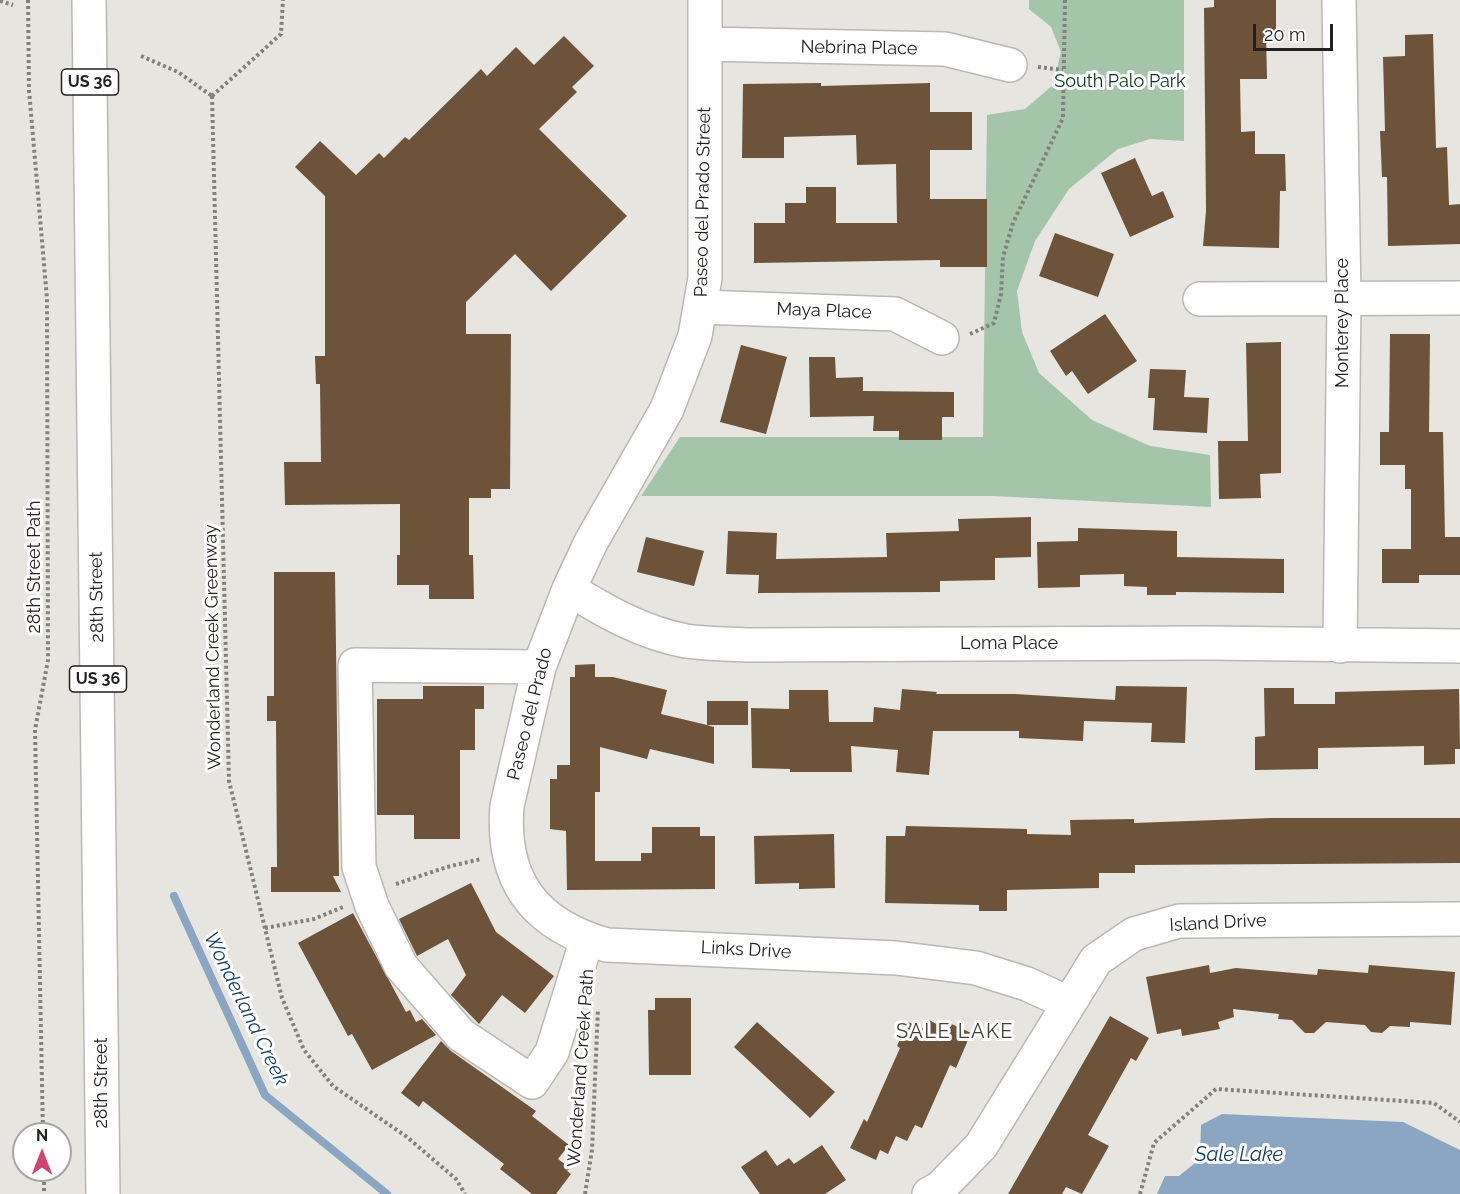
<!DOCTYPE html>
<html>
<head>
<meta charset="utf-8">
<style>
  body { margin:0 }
  #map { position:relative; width:1460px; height:1194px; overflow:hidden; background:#e6e5df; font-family:Raleway,sans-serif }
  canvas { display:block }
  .north { position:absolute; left:12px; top:1122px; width:60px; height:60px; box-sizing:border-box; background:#fff; border:2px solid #a7a6a5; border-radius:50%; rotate:0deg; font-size:16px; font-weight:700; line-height:24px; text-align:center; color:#22211f }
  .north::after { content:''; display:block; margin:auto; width:21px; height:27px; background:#d14370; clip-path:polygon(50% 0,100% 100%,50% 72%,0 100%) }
  .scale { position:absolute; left:1253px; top:24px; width:80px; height:27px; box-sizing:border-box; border:3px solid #22211f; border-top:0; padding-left:8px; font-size:18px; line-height:21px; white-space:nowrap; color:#22211f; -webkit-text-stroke:4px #fff; paint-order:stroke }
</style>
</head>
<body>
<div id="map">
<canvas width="1460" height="1194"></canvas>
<div class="north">N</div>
<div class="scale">20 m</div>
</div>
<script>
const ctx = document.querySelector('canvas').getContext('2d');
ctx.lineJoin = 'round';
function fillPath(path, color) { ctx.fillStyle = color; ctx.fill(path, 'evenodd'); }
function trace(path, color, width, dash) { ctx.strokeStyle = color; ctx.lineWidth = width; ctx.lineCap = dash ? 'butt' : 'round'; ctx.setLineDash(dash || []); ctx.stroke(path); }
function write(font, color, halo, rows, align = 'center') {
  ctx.font = font + ' Raleway,sans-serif'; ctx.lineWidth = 6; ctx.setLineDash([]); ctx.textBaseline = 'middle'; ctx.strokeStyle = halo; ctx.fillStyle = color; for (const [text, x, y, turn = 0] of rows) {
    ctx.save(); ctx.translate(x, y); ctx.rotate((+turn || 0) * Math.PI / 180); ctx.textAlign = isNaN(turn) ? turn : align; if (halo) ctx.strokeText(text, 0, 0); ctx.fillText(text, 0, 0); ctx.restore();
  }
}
const green = new Path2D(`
  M1029 0H1184V141L1150 139 1118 149 1069 189 1035 241 1017 291 1022 332 1039 373 1092 420 1150 446 1210 455 1211 507 993 496H641L680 437H983L987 115 1025 109 1053 85 1061 52 1051 27 1029 9Z`);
const water = new Path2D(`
  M1222 1114 1403 1122 1460 1150V1194H1157L1165 1176H1179L1200 1159 1201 1125Z`);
const stream = new Path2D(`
  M174 896 265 1095 387 1194`);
const building = new Path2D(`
  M1214 0H1276V32H1266L1267 79H1240L1241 132 1255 131V154H1285L1286 191H1280L1279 248 1203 246 1206 211 1204 8 1214 7Z
  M1433 34 1436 148 1447 147 1449 205 1460 204V244L1388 246 1387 177H1382L1380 131H1385L1383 57 1405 56V35Z
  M564 36 594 66 572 87 577 92 539 129 627 216 551 291 515 254 466 302V334H511L510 489H491V498H469V555H473L474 599H429V585H397V555H400V504L285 505 284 462H321L320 384H316L315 356H325V196L295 167 320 141 356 175 379 153 384 158 405 137 409 140 481 69 487 76 516 47 534 65Z
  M821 83V86L930 83V112H972V150H930V199H987V267H940V260L754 263V223H785V203H806V187H836V223H897L896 164 857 165 856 135 784 137V158H742L743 84Z
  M1135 158 1152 196 1163 191 1174 217 1130 237 1101 173Z
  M1055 233 1114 254 1098 297 1039 276Z
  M1105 314 1137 361 1088 394 1072 371 1066 376 1050 351Z
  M1390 334H1430L1429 432H1443L1445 537H1460V575H1419V583H1382V549H1411V489H1405V465H1380V432H1389Z
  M1281 342V473L1260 474 1261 498 1219 499 1218 441H1248L1246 343Z
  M741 345 787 357 766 434 720 422Z
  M809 357H835L836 378 863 377V391L954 392V417H942V440H899V431H873L874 416 810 417Z
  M1150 369 1186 370 1184 397 1209 398 1207 433 1153 430 1155 398H1148Z
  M1031 517V557L995 558V580L940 581V592L758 593 759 575 726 574 728 531 777 533 776 559 887 557 886 533 959 531 958 519Z
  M1078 528 1177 531V557L1284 559V593L1176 592V595H1147V587L1124 586V574L1080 575V587L1038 588 1037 542 1078 541Z
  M646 537 704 551 694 586 637 572Z
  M274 572H335L339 876H333L341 892H271V867H277L276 721H267V696H274Z
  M595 664V677H613L667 690 661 714 707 725V701H748V725H707L714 727V764L650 749 647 759 600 747V792H595V861H641V853H652V827H700V836H715V889L567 890 566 831 550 829V779H557V765H570V677H575V665Z
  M423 686H484V709H475V750H460V839H414V815H377V699H423Z
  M1116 686 1187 687 1185 743 1151 742 1152 723 1084 721 1083 741 1019 738V731H933L929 775 896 772 898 750 851 746 852 772H790V769L752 768 751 708 789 709V690H828L829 722H873L874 707 900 710 902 689 937 692 936 694H1015L1115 700Z
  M1264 688H1294V704H1335V692L1459 689 1460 749H1455V764L1424 765V746L1318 748V769L1255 770V737L1265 736Z
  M1271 818H1460V863L1135 865V873H1099V888L1007 890V911H979V905L885 903 886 836H905L906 826 1027 829V834L1071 835 1070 820 1134 819V823Z
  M834 834 835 888 799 889V883L755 884 754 836Z
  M471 883 496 932 554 976 525 1013 502 995 479 1024 451 995 466 975 448 939 417 956 399 919Z
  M353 913 406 1012 410 1010 416 1022 422 1019 436 1035 372 1070 352 1034 348 1036 298 943Z
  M1209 965 1210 973 1236 968 1317 975 1318 969 1368 973 1369 965 1455 972 1451 1025 1410 1022V1027L1390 1026 1382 1033 1371 1032 1365 1025 1326 1022 1314 1033H1305L1292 1020 1278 1019 1279 1014 1233 1009 1234 1017 1218 1022 1220 1029 1182 1036 1181 1029 1157 1034 1146 977Z
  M655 998H691V1075H649L648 1010H655Z
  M1110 1016 1149 1038 1136 1061 1131 1058 1088 1135 1109 1146 1082 1194 1066 1187 1062 1194H1008Z
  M929 1020 940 1026 943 1020 971 1033 956 1068 950 1065 922 1128 915 1125 907 1141 896 1136 888 1154 880 1150 876 1160 850 1148 864 1119 867 1122 900 1048 897 1046 908 1022 924 1029Z
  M757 1022 835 1092 810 1118 734 1047Z
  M441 1041 451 1051 536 1111 532 1116 569 1145 558 1159 570 1168 567 1171 571 1174 556 1194H532L500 1169 504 1164 423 1101 419 1107 401 1093Z
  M822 1145 846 1180 825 1194H760L741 1167 766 1150 777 1166 789 1158 794 1164Z`);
const path = new Path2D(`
  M28 0 29 90 47 299 48 660 35 730 43 1134
  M0 1 13 5
  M141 56 178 72 212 96
  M1038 67 1063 70
  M212 96 229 781 282 998 304 1050 333 1086 407 1137 456 1179 465 1194
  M212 96 281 34 283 0
  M970 334 994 323 1001 294 1003 257 1013 223 1063 118 1065 0
  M396 884 447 867 481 859
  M265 928 314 919 343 907
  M44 1170V1194
  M585 1194 592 1150 598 1009
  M1140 1194 1154 1143 1216 1089 1434 1103 1460 1122`);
const minor = new Path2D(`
  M705 0V278L695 336 667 409 591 542 569 589 539 667 507 806C501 881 535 925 607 945L896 958 976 968 1027 984 1068 1003
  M1339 0 1344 298 1340 646
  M705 44 945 49 1010 65
  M1200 299 1460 298
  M701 307 895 314 942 338
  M569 589C606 612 643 633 686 641 706 644 727 644 746 645L1207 643 1460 646
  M539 667 355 665 359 867 372 906 401 966 461 1035 532 1082 552 1052 587 939
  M929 1194 940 1188 981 1146 1096 960 1134 934 1179 921 1460 919`);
const highway = new Path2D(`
  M89 0 103 1194`);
const shields = [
  [90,82,57],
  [98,679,57]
];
const shieldNames = [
  ["US 36",90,82],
  ["US 36",98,679]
];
const streetNames = [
  ["Nebrina Place",859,48,1],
  ["Paseo del Prado Street",703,202,-89],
  ["Maya Place",824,311,2],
  ["Monterey Place",1343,323,-90],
  ["28th Street Path",35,567,-90],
  ["28th Street",97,597,-91],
  ["Loma Place",1009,644],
  ["Wonderland Creek Greenway",213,647,-91],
  ["Paseo del Prado",530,714,-76],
  ["Island Drive",1218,923,-3],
  ["Links Drive",746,950,3],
  ["Wonderland Creek Path",581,1068,-86],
  ["28th Street",102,1083,-90]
];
const parkNames = [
  ["South Palo Park",1120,82]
];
const waterNames = [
  ["Wonderland Creek",246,1009,64],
  ["Sale Lake",1239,1155]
];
const neighbourhoodNames = [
  ["SALE LAKE",955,1032]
];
fillPath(green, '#a4c5aa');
fillPath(water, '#8aa6c3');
trace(stream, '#8aa6c3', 8);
fillPath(building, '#6c5339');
trace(minor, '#bab8b3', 36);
trace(highway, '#bab8b3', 36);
trace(path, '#82817d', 4, [3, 3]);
trace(minor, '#fff', 33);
trace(highway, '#fff', 33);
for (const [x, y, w] of shields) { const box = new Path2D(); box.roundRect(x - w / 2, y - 13, w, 26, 4.5); ctx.fillStyle = '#fff'; ctx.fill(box); trace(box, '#22211f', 1.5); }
write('bold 16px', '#22211f', null, shieldNames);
write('18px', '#22211f', '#fff', streetNames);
write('18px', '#003816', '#fff', parkNames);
write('italic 20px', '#133e65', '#fff', waterNames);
ctx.letterSpacing = '1.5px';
write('20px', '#41403c', '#fff', neighbourhoodNames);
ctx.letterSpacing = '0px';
</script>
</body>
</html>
